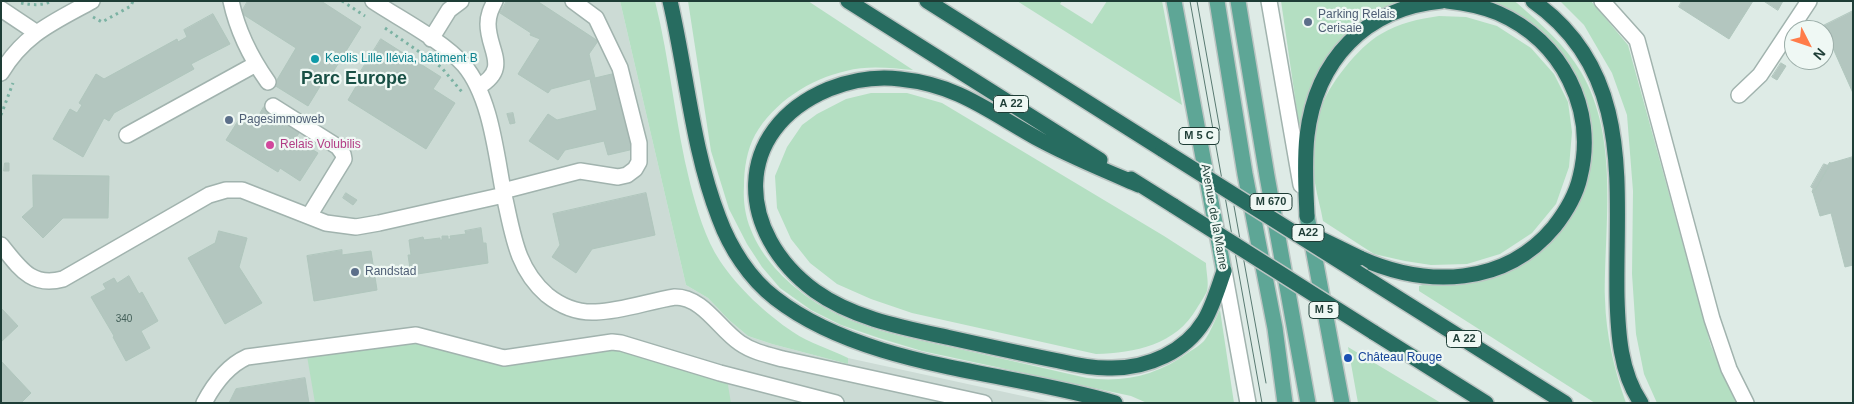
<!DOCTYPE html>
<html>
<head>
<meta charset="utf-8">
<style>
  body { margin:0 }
  #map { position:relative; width:1854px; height:404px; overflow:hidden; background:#deebe6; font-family:Arial,sans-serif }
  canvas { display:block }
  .frame { position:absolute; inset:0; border:2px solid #1e3d36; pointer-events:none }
  .north { position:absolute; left:1784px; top:20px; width:50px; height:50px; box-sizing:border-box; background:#eff8f4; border:1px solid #9bada8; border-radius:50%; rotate:131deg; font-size:14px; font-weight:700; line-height:20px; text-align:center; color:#1e3d36 }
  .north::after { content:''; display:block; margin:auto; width:18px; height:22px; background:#ff7c49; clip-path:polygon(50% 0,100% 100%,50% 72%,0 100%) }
</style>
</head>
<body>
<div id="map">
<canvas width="1854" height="404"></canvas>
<div class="frame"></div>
<div class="north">N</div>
</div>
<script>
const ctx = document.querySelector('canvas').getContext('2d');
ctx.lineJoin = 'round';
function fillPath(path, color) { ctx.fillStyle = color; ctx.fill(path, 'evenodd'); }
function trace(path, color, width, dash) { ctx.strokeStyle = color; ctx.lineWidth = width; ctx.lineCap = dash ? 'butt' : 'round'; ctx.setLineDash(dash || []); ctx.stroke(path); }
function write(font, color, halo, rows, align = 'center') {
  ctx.font = font + ' Arial,sans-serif'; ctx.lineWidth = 4.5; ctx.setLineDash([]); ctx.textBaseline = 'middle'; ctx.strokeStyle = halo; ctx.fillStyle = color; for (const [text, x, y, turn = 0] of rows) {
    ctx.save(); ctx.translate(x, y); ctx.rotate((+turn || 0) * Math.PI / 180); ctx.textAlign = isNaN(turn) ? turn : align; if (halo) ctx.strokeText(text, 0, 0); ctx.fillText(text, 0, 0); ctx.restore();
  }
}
const built = new Path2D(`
  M1 1H620L686 285 708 298 729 320 748 336 772 344 848 364V358L1055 403H1Z`);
const green = new Path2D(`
  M620 1H655C670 61 675 123 690 183 697 210 705 238 720 261 738 288 766 314 793 332 809 343 830 349 848 358V364L772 344 748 336 729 320 708 298 686 285Z
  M688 1H808L913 70C891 68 868 65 846 71 810 79 774 102 755 135 747 150 744 168 744 186 743 200 745 216 751 230 762 258 785 281 809 298 852 328 904 337 955 348 999 358 1043 368 1087 378 1125 383 1158 375 1189 352 1194 349 1200 345 1204 341 1211 332 1215 319 1220 310L1234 403H1147L1131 396 922 351 879 338 841 325 811 310 780 288 762 267 747 244 729 209 711 151Z
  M1017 1H1062L1060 4 1092 24 1107 1H1162L1182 105Z
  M1281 1H1409C1402 3 1394 5 1387 8 1359 19 1320 65 1309 92 1305 103 1305 115 1299 125Z
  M1482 1H1514L1517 3C1541 24 1565 45 1581 72 1620 139 1604 225 1605 299 1606 335 1614 369 1626 403H1595L1419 291V286C1433 281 1450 284 1464 282 1486 281 1511 272 1528 260 1577 225 1600 161 1586 102 1582 86 1571 70 1561 56 1553 44 1542 30 1531 22 1517 12 1498 6 1482 1Z
  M1560 1H1591L1628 45 1711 346 1736 403H1657L1644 374 1636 334 1632 274 1633 191 1627 115 1612 73 1584 25Z
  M1439 16 1466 17 1497 26 1531 48 1554 74 1568 102 1572 132 1569 167 1556 204 1532 233 1500 254 1467 264 1431 265 1405 261 1374 254 1323 221C1321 209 1317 196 1315 183 1312 163 1315 131 1320 111 1327 86 1359 46 1381 34 1399 23 1419 19 1439 16Z
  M871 93H907L942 103 1164 236 1206 263C1206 271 1209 283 1207 291 1205 296 1200 303 1197 308 1176 345 1135 353 1096 354L912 313 871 299 837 284 810 263 791 239 777 208 775 176 787 147 802 125 817 114 846 99Z
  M412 340 496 363 610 346 727 379 731 403H315L307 356Z
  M1348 347 1441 403H1358Z`);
const building = new Path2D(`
  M248 1H321L361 27 333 72 330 70 308 106 274 85 296 48 241 13Z
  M507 1H537L598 41 589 54 595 78 616 73 634 149 608 155 604 141 565 150 558 160 529 141 548 114 557 120 597 110 590 79 551 89 548 93 518 74 540 39 530 35 531 33 500 13Z
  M1682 1H1753L1729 39 1679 7Z
  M1764 1H1783L1778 10Z
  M1853 11V93L1823 26Z
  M213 14 230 44 191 64 194 69 114 113 109 121 104 118 83 157 53 139 70 109 77 113 82 105 79 103 96 74 104 79 177 39 178 42 187 37 184 30Z
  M381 39 441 77 433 89 455 103 426 149 348 100 361 78 358 76Z
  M1781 63 1786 66 1777 80 1772 77Z
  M264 107 301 130 295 139 318 153 300 181 280 168 278 172 226 140 243 113 255 121Z
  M513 113 515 123 510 124 507 114Z
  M1853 157V265L1845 267 1831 213 1820 216 1813 193 1812 192 1813 189 1815 190 1829 166H1827L1830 162V163Z
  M5 163H9V171H4Z
  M1824 164 1829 166 1815 190 1811 187Z
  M33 175 109 176 108 218H63L43 238 22 217 33 207Z
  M346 193 357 200 353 205 343 198Z
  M646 193 655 235 592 249 576 273 552 257 560 245 553 214Z
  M481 228 483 243H486L488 263 411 275 408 255H411L409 240 423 237 424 240 440 238V240H442V236H448V239H451L450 236 466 234 465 231Z
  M219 231 247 238 239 267 262 303 225 324 188 258 215 243Z
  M342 250V255L371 251 377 290 314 301 307 256Z
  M129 276 139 294 142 292 158 321 141 331 150 348 126 361 113 337 114 336 91 297 106 289 103 284 114 278 117 283Z
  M1 308 18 326 1 342Z
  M1 361 31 393 21 403H1Z
  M305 378 309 403H229L236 389Z`);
const path = new Path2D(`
  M342 1 365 16
  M21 3C32 5 41 6 52 1
  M93 17 102 22 131 6 133 1
  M385 28 441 67 462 92
  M1 115 13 83`);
const minor = new Path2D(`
  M231 1C237 29 251 58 268 82
  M1269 1 1301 185
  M1602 1 1637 40 1712 319 1729 369 1746 403
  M1 9 37 33
  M431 39 449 10 461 1
  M1 73C24 34 54 22 92 1
  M478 87C511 68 488 51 488 24 488 15 491 9 495 1
  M1739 95 1760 75 1809 1
  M273 106 338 147 343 154 344 159 309 216
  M127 135 256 64
  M503 191 580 171 618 177 627 175 635 169 639 162V143L620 68 596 18 573 1
  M504 195C513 234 516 268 547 295 562 307 578 313 596 312 623 311 649 301 675 297 703 297 719 329 740 343 753 352 768 355 783 359L984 403
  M1 245C19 267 31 288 63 279L209 195 226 190H242L326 223 356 227 379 223 504 195C496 155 491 97 464 65 442 40 400 19 373 1
  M1224 271 1248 403
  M204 403C214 384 227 366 247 357L416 335 504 358 612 342 621 343 720 373 836 403`);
const major = new Path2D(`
  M1174 1 1224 271
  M1217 1 1245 174 1275 328 1285 403
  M1238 1 1267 176 1308 403
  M1307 216 1342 403`);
const highway = new Path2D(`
  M670 1C687 74 692 148 719 218 730 248 750 279 775 298 865 368 1008 371 1115 403
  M848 1 1100 160
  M927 1 1163 150
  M1533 1C1636 73 1615 189 1617 297 1618 333 1620 372 1641 403
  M1131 179 1174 206
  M1139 185C1106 171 1074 158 1042 141 992 114 960 85 900 79 875 76 852 80 829 89 731 130 736 233 815 291 854 319 905 328 951 338 987 346 1023 354 1059 361 1076 365 1094 369 1112 368 1148 368 1185 352 1204 321 1213 306 1218 288 1224 271
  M1307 216C1306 190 1304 163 1307 136 1316 60 1365 8 1442 1
  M1360 258C1427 288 1505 286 1554 227 1565 213 1576 195 1580 177 1597 109 1562 41 1498 13 1482 6 1465 3 1447 1
  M1363 276 1565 403
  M1373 332 1486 403`);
const tram = new Path2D(`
  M1190 1 1262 403
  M1197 1 1220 130
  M1234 206 1266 383`);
const highwayBridge = new Path2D(`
  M1163 150 1363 276
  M1174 206 1373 332
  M1321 239 1360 258`);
const markers = [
  [1308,22,5,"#5c6f8a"],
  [315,59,5,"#0f9aa8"],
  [229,120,5,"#5c6f8a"],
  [270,145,5,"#d1479c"],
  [355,272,5,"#5c6f8a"],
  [1348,358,5,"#1a4fb4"]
];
const numberNames = [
  ["340",124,319]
];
const shields = [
  [1011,104,35],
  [1199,136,40],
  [1271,202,42],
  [1308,233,32],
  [1324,310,30],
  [1464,339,35]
];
const shieldNames = [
  ["A 22",1011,104],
  ["M 5 C",1199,136],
  ["M 670",1271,202],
  ["A22",1308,233],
  ["M 5",1324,310],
  ["A 22",1464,339]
];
const serviceNames = [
  ["Parking Relais",1318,15],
  ["Cerisaie",1318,29],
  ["Pagesimmoweb",239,120],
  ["Randstad",365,272]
];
const cultureNames = [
  ["Keolis Lille Ilévia, bâtiment B",325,59]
];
const hotelNames = [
  ["Relais Volubilis",280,145]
];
const streetNames = [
  ["Avenue de la Marne",1214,217,80]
];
const transitNames = [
  ["Château Rouge",1358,358]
];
const districtNames = [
  ["Parc Europe",354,79]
];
fillPath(built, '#ccdbd5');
fillPath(green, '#b4dfc2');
fillPath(building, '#b3c6bf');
trace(building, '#b0c6bd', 1);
trace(minor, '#a1b3ae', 18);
trace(major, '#bcc5c3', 18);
trace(highway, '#bcc5c3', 18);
trace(path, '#7bb2a3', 3, [2.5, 4]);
trace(minor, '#fff', 15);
trace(major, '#5ea696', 15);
trace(highway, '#276c60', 15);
trace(tram, '#587971', 1);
trace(highwayBridge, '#bcc5c3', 18, []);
trace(highwayBridge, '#276c60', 15);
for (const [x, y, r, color] of markers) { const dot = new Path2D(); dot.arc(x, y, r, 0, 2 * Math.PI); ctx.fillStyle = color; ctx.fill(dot); trace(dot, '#eff8f4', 2); }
write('10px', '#435f58', null, numberNames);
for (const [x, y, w] of shields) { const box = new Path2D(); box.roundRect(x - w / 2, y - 8.5, w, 17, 4); ctx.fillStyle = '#eff8f4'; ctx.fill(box); trace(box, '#1e3d36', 1); }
write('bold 11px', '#1e3d36', null, shieldNames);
write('12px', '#4e5e75', '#eff8f4', serviceNames, 'left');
write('12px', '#0d838f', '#eff8f4', cultureNames, 'left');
write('12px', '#b23c85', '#eff8f4', hotelNames, 'left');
write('12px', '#1e3d36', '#eff8f4', streetNames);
write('12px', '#164399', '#eff8f4', transitNames, 'left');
write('bold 18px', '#185045', '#eff8f4', districtNames);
</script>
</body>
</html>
